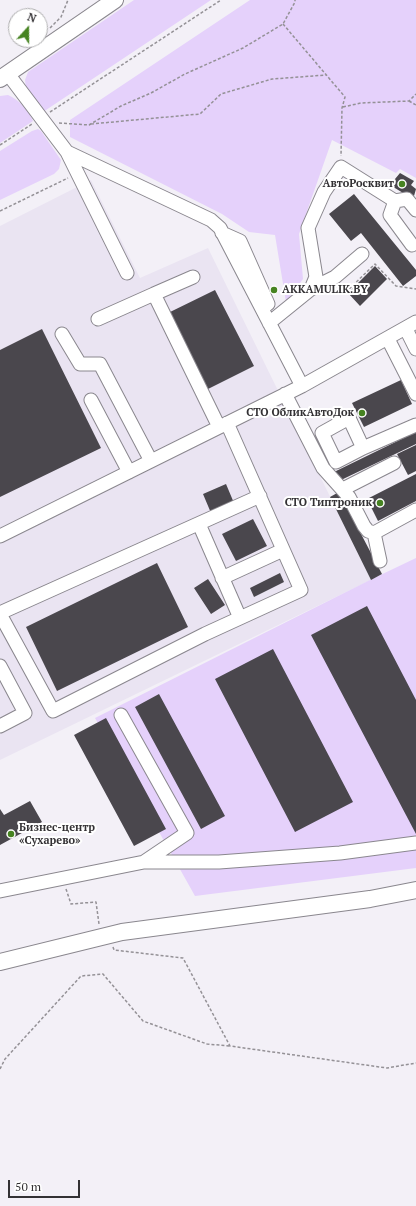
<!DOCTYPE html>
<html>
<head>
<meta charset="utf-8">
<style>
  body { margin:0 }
  #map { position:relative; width:416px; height:1206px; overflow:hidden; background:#f3f0f7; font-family:"PT Serif",serif }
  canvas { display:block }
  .north { position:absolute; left:8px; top:8px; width:40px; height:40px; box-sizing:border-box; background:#fff; border:1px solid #adadae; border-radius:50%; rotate:21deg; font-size:11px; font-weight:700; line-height:16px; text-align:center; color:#333134 }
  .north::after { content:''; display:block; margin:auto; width:14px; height:18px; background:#468321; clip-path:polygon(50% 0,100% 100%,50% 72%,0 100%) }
  .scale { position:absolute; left:8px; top:1180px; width:72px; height:18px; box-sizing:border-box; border:2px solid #333134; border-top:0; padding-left:5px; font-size:12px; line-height:14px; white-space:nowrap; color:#333134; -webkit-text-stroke:3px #fff; paint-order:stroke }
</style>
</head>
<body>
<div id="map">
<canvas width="416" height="1206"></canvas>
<div class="north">N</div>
<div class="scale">50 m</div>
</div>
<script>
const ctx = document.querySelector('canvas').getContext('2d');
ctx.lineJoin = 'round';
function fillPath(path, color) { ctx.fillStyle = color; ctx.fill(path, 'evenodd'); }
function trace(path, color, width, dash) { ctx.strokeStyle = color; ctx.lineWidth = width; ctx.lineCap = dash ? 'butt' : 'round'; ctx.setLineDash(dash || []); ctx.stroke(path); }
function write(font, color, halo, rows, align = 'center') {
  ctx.font = font + ' "PT Serif",serif'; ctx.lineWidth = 4; ctx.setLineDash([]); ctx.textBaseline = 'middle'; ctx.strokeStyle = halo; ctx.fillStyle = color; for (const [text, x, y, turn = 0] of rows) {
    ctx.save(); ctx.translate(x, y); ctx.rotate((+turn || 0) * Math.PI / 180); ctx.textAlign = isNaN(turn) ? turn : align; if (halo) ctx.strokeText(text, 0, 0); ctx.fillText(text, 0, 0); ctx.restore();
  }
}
const built = new Path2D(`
  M91 180 140 278 208 248 371 580 0 760V226Z`);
const green = new Path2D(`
  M134 0H211L43 112 26 88 25 80 28 72Z
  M250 0H416V178L400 169 396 173 332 140 299 234 303 279 286 302 275 235 249 232 222 214 70 137V120Z
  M8 95C19 100 28 109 33 121L0 143V96Z
  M38 129 41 131 61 160 59 169 54 174 0 200V151L32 131Z
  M416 558V868L195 896 95 718 370 580Z`);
const building = new Path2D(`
  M400 173 414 181 411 185 416 189 414 196 411 194 408 196 390 185Z
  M354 194 416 270V276L403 286 361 233 351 241 329 214Z
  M375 266 387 279 360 306 348 293Z
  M215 290 254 366 206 390 168 313Z
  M42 329 101 448 0 497V350Z
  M401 380 412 404 364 427 352 403Z
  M416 432V444L339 481 334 472Z
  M416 445V471L408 475 397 454Z
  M416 474V501L378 521 367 499Z
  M226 484 234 503 211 513 203 494Z
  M339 492 382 574 371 580 330 497Z
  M253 519 267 546 236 561 222 534Z
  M157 563 188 627 57 691 26 627Z
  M280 573 284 582 254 597 250 588Z
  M208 579 225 605 211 614 194 588Z
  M367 606 416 700V834L311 635Z
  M273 649 353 802 295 832 215 679Z
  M159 694 225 816 201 829 135 707Z
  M106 718 166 829 134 846 74 735Z
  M30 801 42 822 0 845V809L4 815Z`);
const path = new Path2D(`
  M283 24 345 97 342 108 341 156
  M50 28 61 17 68 0
  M409 101 416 105
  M343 107 361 103 409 101 416 94
  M50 112 221 0
  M59 123 89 125 121 106 151 93 185 74 243 48 283 24 295 2V0
  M91 124 200 114 221 94 272 79 326 75
  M0 145 32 124
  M0 211 68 178
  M342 286 347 291 375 264 396 286 416 289
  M66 889 71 904 96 902 99 924
  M113 947 114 950 183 958 230 1046 387 1068 416 1063
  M0 1069 5 1059 81 976 103 974 143 1021 207 1044 230 1046`);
const minor = new Path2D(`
  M8 74 67 152 211 220 220 228 302 386
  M67 152 127 273
  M395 201 390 215 412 245
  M222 233 240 241 268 304
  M193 277 154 294 219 427
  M311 289 316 277 308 228 324 192 341 167 395 201 407 199 416 210
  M98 319 154 294
  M269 323 311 289 335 277 362 254
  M406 329 416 349
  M62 334 80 364H100L151 461
  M388 339 416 394
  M285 394 323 468 349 497 364 526 368 531 374 533 416 510
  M91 400 129 472
  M363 448 349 418 322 433 336 462 363 448 416 425
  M343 489 394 463
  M199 524 240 618
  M374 533 380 561
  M0 536 302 386 416 322
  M222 578 283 550
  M0 613 260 496
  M0 614 53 711 205 634 301 590 227 423
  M0 666 25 713 0 726
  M121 715 187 833 144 862
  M0 891 144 862H219L340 853 416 843`);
const major = new Path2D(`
  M0 79 115 0
  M0 962 122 932 370 899 416 890`);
const markers = [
  [402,184,4,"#468321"],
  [274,290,4,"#468321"],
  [362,413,4,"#468321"],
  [380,503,4,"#468321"],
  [11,834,4,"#468321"]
];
const poiNames = [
  ["АвтоРосквит",394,184],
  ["AKKAMULIK.BY",282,290,"left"],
  ["СТО ОбликАвтоДок",354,413],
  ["СТО Типтроник",372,503],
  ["Бизнес-центр",19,828,"left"],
  ["«Сухарево»",19,841,"left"]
];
fillPath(built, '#eae4f2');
fillPath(green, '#e5d1fb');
fillPath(building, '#4a474d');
trace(minor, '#8a878e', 15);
trace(major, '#8a878e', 18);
trace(path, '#949196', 1.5, [3, 2]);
trace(minor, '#fff', 13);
trace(major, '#fff', 16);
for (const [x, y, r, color] of markers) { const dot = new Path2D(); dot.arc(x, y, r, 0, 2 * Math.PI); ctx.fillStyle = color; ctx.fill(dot); trace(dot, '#fff', 1.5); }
write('bold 11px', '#333134', '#fff', poiNames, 'right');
</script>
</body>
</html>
